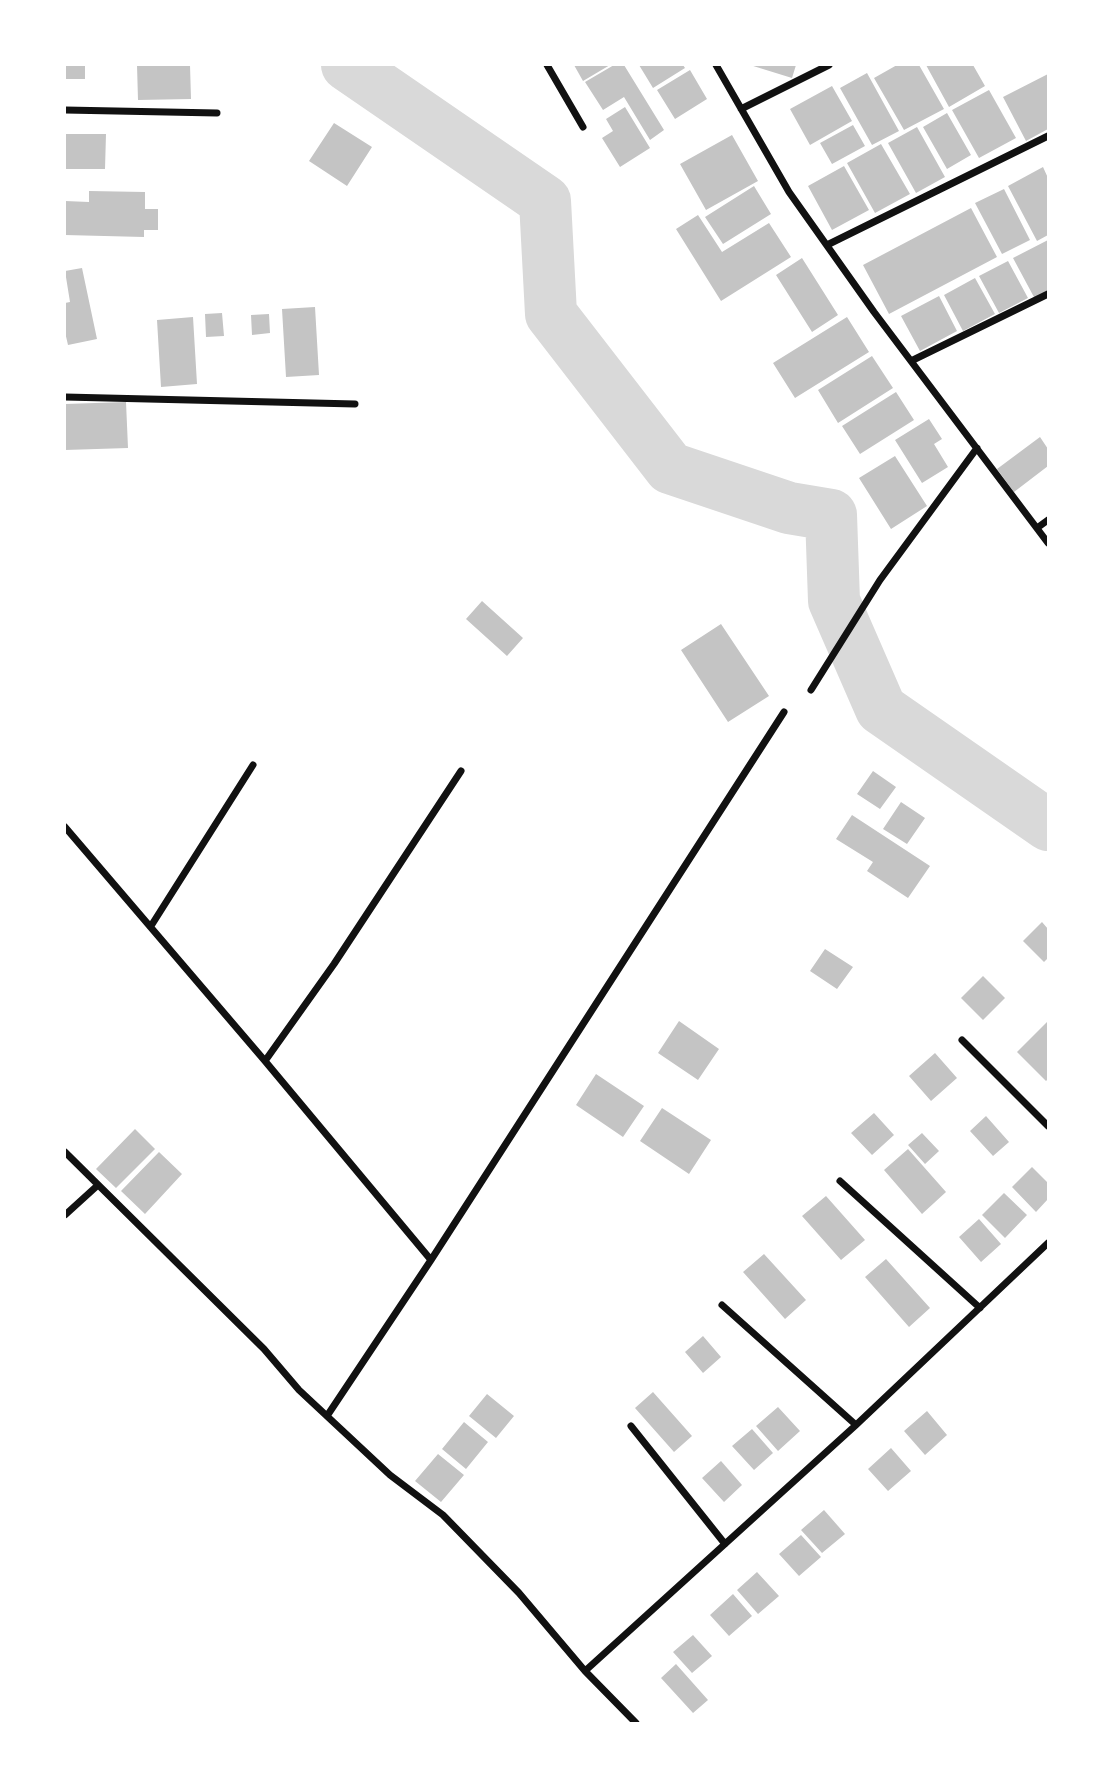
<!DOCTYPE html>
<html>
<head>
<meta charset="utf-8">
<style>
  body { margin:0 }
  #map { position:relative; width:1113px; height:1788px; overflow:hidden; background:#fff; font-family:"Space Grotesk",sans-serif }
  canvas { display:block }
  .frame { position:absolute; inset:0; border:66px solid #fff; pointer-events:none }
</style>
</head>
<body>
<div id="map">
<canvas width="1113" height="1788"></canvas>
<div class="frame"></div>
</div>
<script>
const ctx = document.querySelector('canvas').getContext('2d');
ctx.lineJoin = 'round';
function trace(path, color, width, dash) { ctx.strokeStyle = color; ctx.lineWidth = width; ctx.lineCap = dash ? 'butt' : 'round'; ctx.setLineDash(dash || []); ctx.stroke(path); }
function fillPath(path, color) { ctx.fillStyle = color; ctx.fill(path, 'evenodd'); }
const river = new Path2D(`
  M347 65 545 201 551 314 670 468 789 508 831 515 834 601 881 709 1048 825`);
const building = new Path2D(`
  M65 65H85V79H65Z
  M137 65H190L191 99 138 100Z
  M574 65H610L583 81Z
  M614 65H624L664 130 650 140 624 97 603 110 585 82Z
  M639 65H683L685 68 653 88Z
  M750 65H796L792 78Z
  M897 65H919L944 109 904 130 874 78Z
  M926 65H973L985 86 949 107Z
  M690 70 707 99 675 119 657 90Z
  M867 73 899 131 872 145 840 88Z
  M1048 74V129L1026 141 1003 97Z
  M832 86 852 121 810 145 790 109Z
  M989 90 1016 138 979 158 952 110Z
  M625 107 650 148 620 167 602 138 613 131 606 119Z
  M947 113 971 155 947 169 923 127Z
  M334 123 372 147 347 186 309 161Z
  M853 125 865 146 832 164 820 143Z
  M917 127 945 177 916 193 888 143Z
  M65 134H106L105 169H65Z
  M732 135 758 181 706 210 680 164Z
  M881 144 910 194 875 213 847 163Z
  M844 166 869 210 832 230 808 186Z
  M1043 167 1048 178V235L1037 241 1008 186Z
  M754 186 771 214 723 244 705 217Z
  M1004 189 1030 240 1002 254 975 203Z
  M89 191 145 192V209H158V230H144V237L65 235V201L89 202Z
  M971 208 997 257 889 314 863 265Z
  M698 215 722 252 769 223 791 257 721 301 676 229Z
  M1048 240V292L1035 299 1013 258Z
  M802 258 838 315 812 332 776 275Z
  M1008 261 1028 298 999 313 979 276Z
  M82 268 97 339 68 345 65 332V303L70 302 65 271Z
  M975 278 995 314 963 331 944 295Z
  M939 296 957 331 920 351 901 316Z
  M315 307 319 375 286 377 282 309Z
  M222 313 224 336 206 337 205 314Z
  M269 314 270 333 252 335 251 315Z
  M193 317 197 384 161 387 157 320Z
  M847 317 869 352 795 398 773 363Z
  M872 356 893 388 838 423 818 390Z
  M896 392 914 420 860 454 842 426Z
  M126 402 128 448 65 450V404Z
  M929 419 942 439 934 444 948 467 922 483 895 440Z
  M1040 437 1048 449V466L1014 492 997 469Z
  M895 456 927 506 891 529 859 478Z
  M482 601 523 638 507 656 466 619Z
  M721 624 769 696 728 722 681 650Z
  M873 771 896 787 880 809 857 794Z
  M901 802 925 818 907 844 883 829Z
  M852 815 930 866 908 898 867 871 873 862 836 839Z
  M1042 922 1048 929V958L1044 962 1023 941Z
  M825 949 853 967 837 989 810 971Z
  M983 976 1005 998 983 1020 961 998Z
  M679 1021 719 1049 698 1080 658 1053Z
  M1048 1021V1079L1046 1081 1017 1052Z
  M935 1053 957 1078 931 1101 909 1076Z
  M596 1074 644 1106 623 1137 576 1105Z
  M662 1108 711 1140 689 1174 640 1141Z
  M874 1113 894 1135 872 1155 851 1133Z
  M986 1116 1009 1142 993 1156 970 1131Z
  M135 1129 155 1149 116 1188 96 1169Z
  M922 1133 939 1151 925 1164 908 1145Z
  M908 1149 946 1192 922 1214 884 1170Z
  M159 1152 182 1174 145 1214 121 1191Z
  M1032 1167 1048 1183V1199L1036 1212 1012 1187Z
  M1004 1193 1027 1215 1005 1238 982 1215Z
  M826 1196 865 1240 841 1260 802 1216Z
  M979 1219 1001 1244 981 1262 959 1237Z
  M764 1254 806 1300 785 1319 743 1272Z
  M886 1259 930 1308 909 1327 865 1277Z
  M703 1336 721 1357 703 1373 685 1352Z
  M653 1392 692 1436 674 1452 635 1408Z
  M487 1394 514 1416 496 1438 469 1416Z
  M778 1407 800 1431 778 1451 756 1426Z
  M927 1411 947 1435 925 1455 904 1431Z
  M464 1422 488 1442 466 1469 442 1449Z
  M752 1429 773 1453 754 1470 732 1446Z
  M891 1448 911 1471 888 1491 868 1469Z
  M438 1454 464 1475 441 1502 415 1481Z
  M721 1461 742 1485 724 1502 702 1478Z
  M824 1510 845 1534 822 1553 801 1530Z
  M801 1535 821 1557 799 1576 779 1554Z
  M757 1572 779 1596 758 1614 737 1590Z
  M733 1594 752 1616 729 1636 710 1615Z
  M693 1635 712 1656 692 1673 673 1652Z
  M676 1664 708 1700 693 1713 661 1678Z`);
const minor = new Path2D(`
  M547 65 583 127
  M716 65 789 192 874 312 1048 543
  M741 109 829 65
  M65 110 217 113
  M827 245 1048 136
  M911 361 1048 294
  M65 397 355 404
  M1037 528 1048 520
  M811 690 880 580 977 448
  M65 827 265 1061
  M151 926 253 765
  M962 1040 1048 1126
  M65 1152 264 1349 299 1390 390 1475 443 1515 519 1593 585 1671 636 1723
  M840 1181 980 1308
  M65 1215 98 1185
  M431 1260 265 1061 334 964 461 771
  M722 1305 856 1425
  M327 1416 431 1260 784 712
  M631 1426 725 1544
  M585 1671 856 1425 1048 1243`);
trace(river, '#d9d9d9', 52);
fillPath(building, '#c4c4c4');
trace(minor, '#111', 7);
</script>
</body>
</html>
